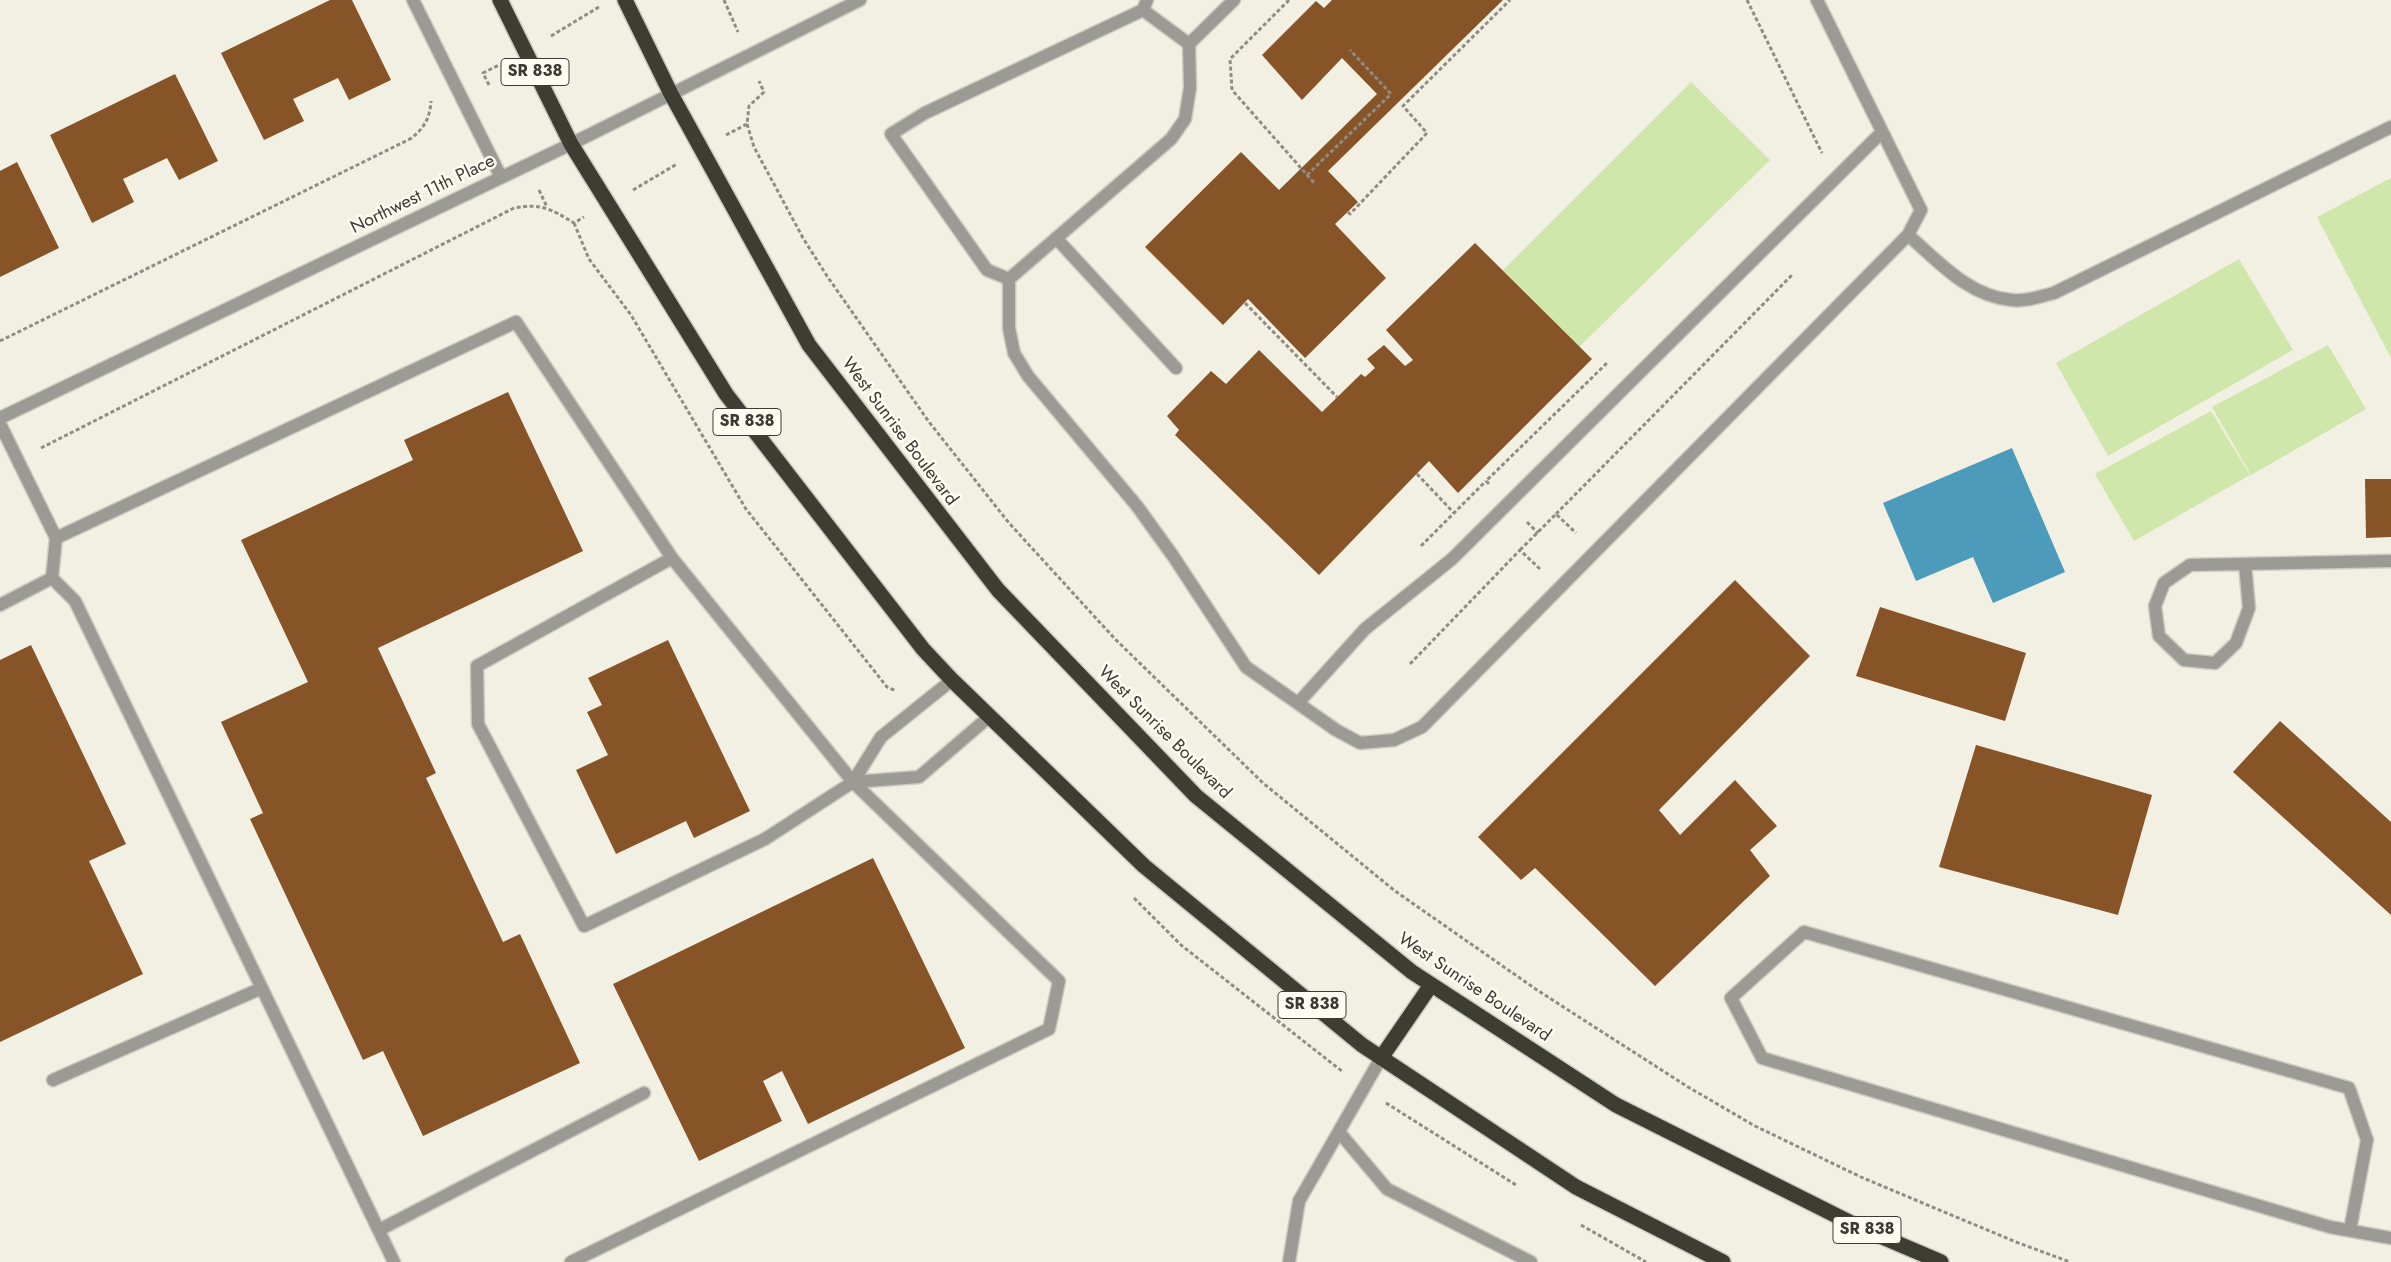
<!DOCTYPE html>
<html>
<head>
<meta charset="utf-8">
<style>
  body { margin:0 }
  canvas { display:block; background:#f2efe3 }
</style>
</head>
<body>
<canvas width="2391" height="1262"></canvas>
<script>
const ctx = document.querySelector('canvas').getContext('2d');
ctx.lineJoin = 'round';
function fillPath(path, color) { ctx.fillStyle = color; ctx.fill(path, 'evenodd'); }
function trace(path, color, width, dash) { ctx.strokeStyle = color; ctx.lineWidth = width; ctx.lineCap = dash ? 'butt' : 'round'; ctx.setLineDash(dash || []); ctx.stroke(path); }
function write(font, color, halo, rows, align = 'center') {
  ctx.font = font + ' Jost,sans-serif'; ctx.lineWidth = 5; ctx.setLineDash([]); ctx.textBaseline = 'middle'; ctx.strokeStyle = halo; ctx.fillStyle = color; for (const [text, x, y, turn = 0] of rows) {
    ctx.save(); ctx.translate(x, y); ctx.rotate((+turn || 0) * Math.PI / 180); ctx.textAlign = isNaN(turn) ? turn : align; if (halo) ctx.strokeText(text, 0, 0); ctx.fillText(text, 0, 0); ctx.restore();
  }
}
const green = new Path2D(`
  M1691 82 1770 160 1579 347 1503 270Z
  M2391 178V358L2317 217Z
  M2239 259 2293 350 2108 456 2056 363Z
  M2328 345 2366 409 2251 475 2212 407Z
  M2211 411 2250 475 2134 541 2095 474Z`);
const water = new Path2D(`
  M2012 448 2065 572 1993 603 1973 557 1916 581 1883 503Z`);
const building = new Path2D(`
  M330 0H352L391 80 349 100 338 78 293 99 304 121 264 140 221 53Z
  M1332 0H1503L1328 171 1358 202 1335 224 1386 278 1305 358 1248 299 1223 325 1145 247 1241 152 1279 190 1377 94 1342 58 1302 100 1262 55 1316 1 1324 8Z
  M175 74 218 161 179 180 167 158 123 179 134 202 92 223 50 135Z
  M17 162 59 248 0 277V171Z
  M1475 243 1592 359 1458 493 1429 461 1319 575 1175 435 1179 430 1167 416 1211 371 1226 384 1259 350 1322 412 1361 374 1365 377 1375 368 1367 359 1384 345 1405 366 1413 360 1386 330Z
  M508 392 583 551 378 648 436 773 426 778 503 942 520 934 580 1063 423 1136 383 1051 363 1060 250 819 263 813 221 722 308 682 241 540 413 460 404 440Z
  M2365 479H2391V537L2366 538Z
  M1735 580 1810 656 1659 810 1680 835 1735 780 1777 826 1750 850 1770 876 1655 986 1535 868 1521 880 1478 837Z
  M1880 607 2026 653 2005 721 1856 676Z
  M668 640 750 811 694 838 686 821 616 854 576 770 608 755 587 712 602 705 588 678Z
  M31 645 126 844 89 861 143 974 0 1042V660Z
  M2280 721 2391 822V915L2233 772Z
  M1976 745 2152 795 2118 915 1939 867Z
  M873 858 965 1048 808 1124 782 1071 763 1081 782 1121 699 1161 613 984Z`);
const path = new Path2D(`
  M724 0 738 32
  M1289 0 1230 59 1232 90 1315 184
  M1747 0 1822 153
  M551 36 599 7
  M489 85 483 73 499 65
  M747 124 754 147 803 238 827 276 929 422 1009 523 1115 639 1263 783 1395 891 1537 990 1688 1087 1755 1126 1863 1178 2016 1242 2070 1262
  M726 135 747 124 749 106 764 92 759 81
  M1307 175 1391 94 1350 50
  M539 190 547 207
  M633 190 677 164
  M1348 212 1350 214 1427 133 1403 106 1510 0
  M574 223 589 259 631 315 746 509 887 687 896 691
  M1245 303 1337 397
  M0 341 410 139C424 129 430 118 431 101
  M41 448 514 208C541 203 551 209 574 223L584 217
  M1417 474 1454 513
  M1489 484 1486 481 1607 363
  M1556 514 1792 275
  M1527 522 1538 533
  M1421 546 1486 481
  M1520 550 1556 514 1576 533
  M1410 664 1520 550 1541 570
  M1134 898 1181 945 1343 1072
  M1386 1103 1516 1185
  M1581 1225 1646 1262`);
const minor = new Path2D(`
  M413 0 501 177
  M1234 0 1189 44 1190 88 1185 119 1171 139 1009 279V328L1014 353 1028 376 1137 506 1173 556 1246 667 1336 730 1360 743 1394 740 1422 727 1908 235 1921 210 1817 0
  M1143 10 1189 44
  M1908 235C1938 261 1969 297 2012 300 2025 302 2041 296 2054 293L2391 127
  M1056 238 1176 368
  M1009 279 987 270 891 134 925 113 1143 10 1147 0
  M0 418 571 144 860 0
  M0 424 56 538
  M672 558 477 666 478 724 584 926 765 839 853 782 881 737 952 680
  M2245 564 2249 608 2236 643 2215 663 2184 660 2159 636 2155 606 2164 583 2190 565 2391 561
  M52 578 75 601 394 1262
  M0 605 52 578 56 538 516 322 672 558 853 782 1059 981 1049 1029 571 1262
  M1299 702 1365 629 1452 559 1882 132
  M853 782 919 777 990 716
  M53 1080 262 988
  M1339 1132 1387 1189 1531 1262
  M379 1230 644 1093
  M2350 1230 2367 1140 2349 1088 1804 932 1731 998 1762 1058 2330 1227 2391 1238
  M1289 1262 1299 1201 1381 1058`);
const highway = new Path2D(`
  M500 0 571 144 726 394 923 649 952 680 1144 866 1362 1045 1576 1187 1723 1262
  M625 0 671 94 809 345 998 590 1196 796 1412 972 1616 1105 1859 1227 1941 1262
  M1381 1058 1431 985`);
const shields = [
  [535,72,68],
  [747,422,68],
  [1312,1005,68],
  [1867,1230,68]
];
const shieldNames = [
  ["SR 838",535,72],
  ["SR 838",747,422],
  ["SR 838",1312,1005],
  ["SR 838",1867,1230]
];
const streetNames = [
  ["Northwest 11th Place",423,195,-26],
  ["West Sunrise Boulevard",899,432,53],
  ["West Sunrise Boulevard",1164,733,45],
  ["West Sunrise Boulevard",1474,988,34]
];
fillPath(green, '#cfe7ab');
fillPath(water, '#4d9bba');
fillPath(building, '#865427');
trace(minor, '#cdcbc0', 15);
trace(highway, '#cdcbc0', 18);
trace(path, '#8f8d85', 3, [4, 2.5]);
trace(minor, '#9b9a95', 12);
trace(highway, '#3e3d33', 15);
for (const [x, y, w] of shields) { const box = new Path2D(); box.roundRect(x - w / 2, y - 13.5, w, 27, 4); ctx.fillStyle = '#fffdf3'; ctx.fill(box); trace(box, '#3b3a35', 1); }
write('bold 16px', '#3b3a35', null, shieldNames);
write('18px', '#3b3a35', '#fffdf3', streetNames);
</script>
</body>
</html>
